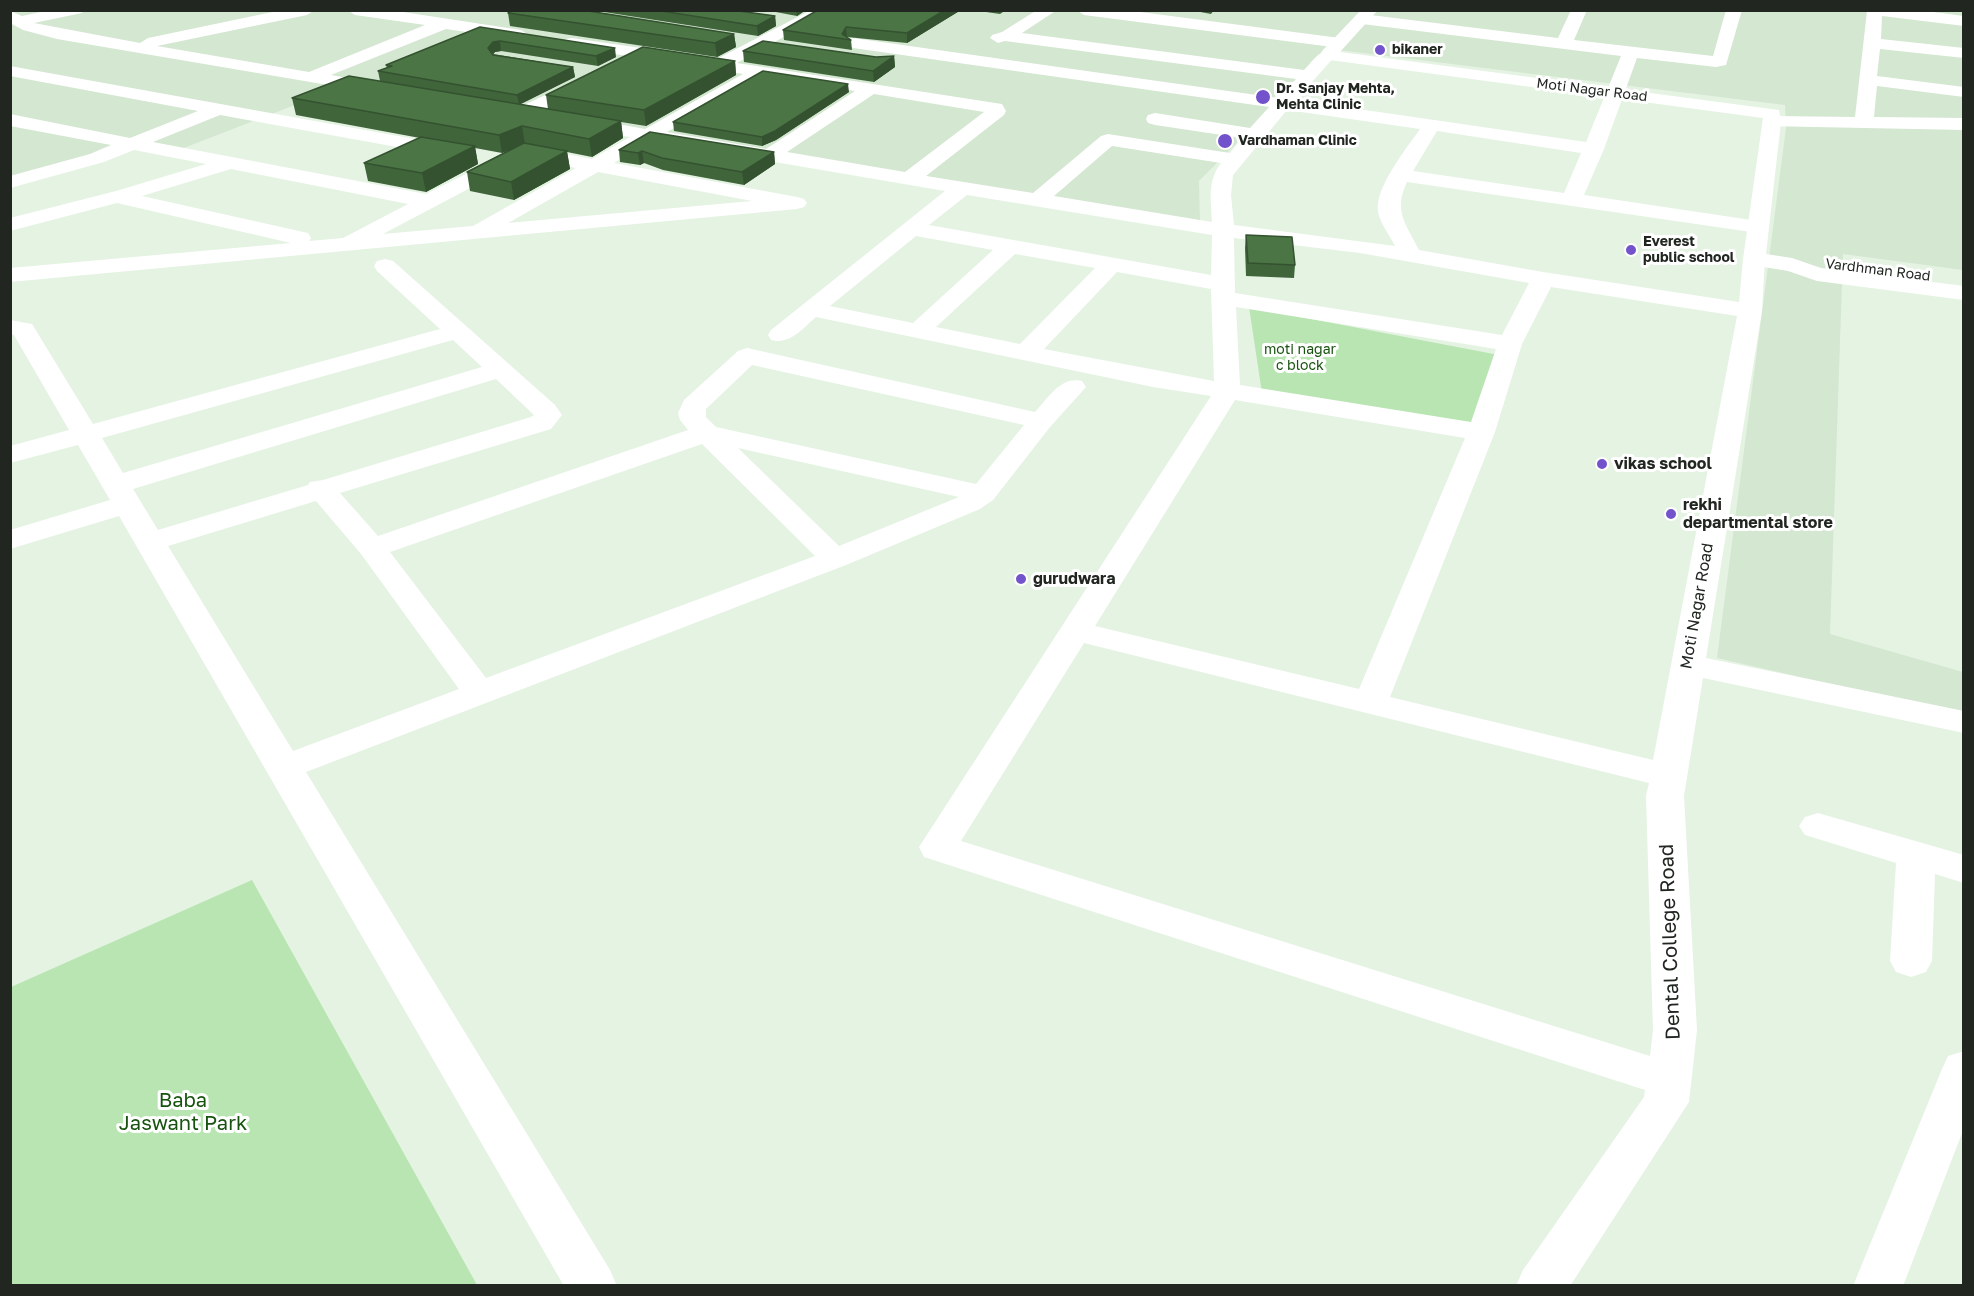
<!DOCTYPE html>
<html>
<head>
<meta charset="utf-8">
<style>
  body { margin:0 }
  #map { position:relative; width:1974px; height:1296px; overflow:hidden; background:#e5f3e3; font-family:"Golos Text",sans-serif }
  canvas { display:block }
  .frame { position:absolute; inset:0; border:12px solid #212621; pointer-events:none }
</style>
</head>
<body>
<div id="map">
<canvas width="1974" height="1296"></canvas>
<div class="frame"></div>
</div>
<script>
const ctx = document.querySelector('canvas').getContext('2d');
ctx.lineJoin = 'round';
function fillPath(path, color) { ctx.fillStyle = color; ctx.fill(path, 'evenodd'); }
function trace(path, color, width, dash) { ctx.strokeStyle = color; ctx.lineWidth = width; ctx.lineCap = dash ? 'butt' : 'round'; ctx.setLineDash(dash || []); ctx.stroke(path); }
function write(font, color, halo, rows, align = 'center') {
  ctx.font = font + ' "Golos Text",sans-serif'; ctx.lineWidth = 6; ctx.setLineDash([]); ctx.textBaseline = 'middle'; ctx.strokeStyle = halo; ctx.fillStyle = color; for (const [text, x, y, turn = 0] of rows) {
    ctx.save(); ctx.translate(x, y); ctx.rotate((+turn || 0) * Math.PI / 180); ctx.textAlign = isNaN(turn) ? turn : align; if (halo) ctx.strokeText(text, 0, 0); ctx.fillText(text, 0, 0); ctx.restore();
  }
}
const built = new Path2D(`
  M10 11H1963V270L1843 254 1830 634 1963 672V714L1717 658 1786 128 1785 105 1330 49 1199 181 1200 222 357 81 181 149 132 139 53 168 11 178Z`);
const green = new Path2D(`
  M1249 307 1504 356 1481 427 1262 393Z
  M252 880 477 1285H11V987Z`);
const street = new Path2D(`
  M50 10H84L82 13 34 23 140 43 148 38 282 10H315L307 15 157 46 309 72 425 25 355 15 347 10H390L521 30 529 35 521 40 446 29 331 75 387 85 390 89 387 93 381 94 57 39 23 30 10 23V11L22 16Z
  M811 10H832L737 63 1002 104 1006 111 1004 115 926 176 1033 193 1101 136 1108 134 1230 153 1242 138 1155 125 1148 123 1146 119 1148 115 1155 113 1250 128 1269 107 853 48 845 43 847 39 853 38 1278 98 1296 79 1005 41 998 43 990 38 992 35 1002 32 1037 10H1057L1022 33 1304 70C1313 61 1320 48 1334 51L1336 55 1296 100 1586 142 1621 56 1362 24 1354 19 1362 14 1558 38 1571 10H1587L1574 40 1713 56 1726 10H1742L1726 65 1716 67 1637 58 1604 149 1584 195 1758 221 1766 222 1769 227 1766 232 1758 233 1407 182C1393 211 1406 224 1419 250L1543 272 1739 302 1743 259 1746 254 1754 252 1762 254 1765 259 1762 311 1706 658 1964 711V733L1703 678 1684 796 1697 1030 1689 1102 1570 1286H1516L1523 1270 1644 1097 1645 1090 924 857 919 847 1211 396 1153 387 816 317C802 329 790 345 771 340L768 335 771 330 945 191 651 141 614 163 797 197 804 199 807 203 804 207 797 209 10 282V268L291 243 117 203 10 231V218L116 191 206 164 134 150 104 162 10 188V176L90 154 111 145 10 126V114L130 138 198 111 10 76V66L459 147 462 151 459 155 452 157 220 115 153 142 426 194 518 148 525 146 592 159 630 137 572 127 570 123 572 119 579 117 645 129 743 74 713 69 710 65 713 61ZM763 77 855 91 766 149 667 132ZM874 94 984 112 905 172 787 152ZM1287 110 1420 129C1407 148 1374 188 1378 212 1380 223 1390 236 1395 246L1234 225 1231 195 1233 175ZM1437 131 1581 153 1564 193 1413 171ZM1112 146 1221 163C1207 181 1211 200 1212 222L1054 196ZM527 158 576 168 473 226 383 234ZM231 169 408 204 343 238 309 241 311 238 308 233 142 196ZM598 172 752 201 508 223ZM967 195 1212 235 1211 275 929 225ZM916 236 993 250 913 323 830 306ZM1234 238 1360 253 1529 283 1502 335 1235 293ZM1015 254 1095 268 1020 344 936 327ZM1117 272 1211 289 1214 381 1044 349ZM1551 287 1737 316 1653 760 1390 697 1495 432 1522 344ZM1236 307 1496 349 1471 422 1240 385ZM1235 400 1465 438 1359 689 1095 626ZM1084 643 1649 783 1646 796 1653 1030 1650 1056 961 841Z
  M1076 10H1125L1340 38 1348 43 1340 48 1084 15Z
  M1918 10 1964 16V26L1882 16 1881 39 1964 48V58L1880 49 1877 76 1964 87V97L1877 86 1874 117 1964 118V130L1765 126 1763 122 1765 118 1772 116 1855 117 1867 11Z
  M572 38 676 53 682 54 685 58 682 62 676 63 566 47 564 43 566 39Z
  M587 76 593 77 596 81 593 85 529 117H515L513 113 515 109Z
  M385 259 393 261 555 405 562 415 551 429 340 493 378 536 688 430 680 420 678 413 684 400 738 351 747 348 1035 412C1049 397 1061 376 1082 381L1086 387 1050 427 993 500 980 509 846 565 306 772 610 1270 617 1286H564L119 516 10 549V530L110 500 78 445 10 463V446L69 430 14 335 10 334V320L32 324 93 424 440 329 377 271 374 266 377 261ZM453 340 482 367 123 473 102 438ZM752 365 1024 425 976 484 716 427 706 417V409ZM496 379 534 415 531 417 323 480 310 482 308 485 158 530 133 489ZM702 444 815 556 486 678 390 552ZM738 448 959 497 839 546ZM316 501 361 554 459 689 293 751 168 546Z
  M1818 813 1964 855V883L1935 874 1932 961 1926 972 1911 977 1896 972 1890 961 1896 863 1805 835 1799 826 1805 817Z
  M1964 1051V1128L1903 1286H1853L1942 1069 1948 1056Z`);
const secondary = new Path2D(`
  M1361 10H1378L1340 52 1779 110 1781 122 1766 254 1792 258 1821 268 1964 286V300L1817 281 1788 271 1746 264 1743 259 1763 118 1322 59 1320 55 1322 51Z`);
const wall = new Path2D(`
  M591 10H732L775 16 776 26 758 36Z
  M765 10H806L797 16Z
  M961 10 907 43 847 37 851 40 852 50 784 40 783 30Z
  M972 10H1006L1000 14Z
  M1190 10H1214L1211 14Z
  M508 13 734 34 736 47 717 57 510 26Z
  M480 27 616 57 598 66 501 51 495 52 493 54 573 67 575 77 520 104 548 109 546 95 735 61 736 75 646 126 621 122 623 138 592 157 567 152 570 169 514 200 470 191 467 172 513 148 502 153 475 148 478 164 426 192 368 181 364 163 420 138 296 115 292 98 380 81 378 71 387 68 386 65Z
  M743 51 876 57 894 56 895 67 874 82 744 62Z
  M849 92 776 140 762 146 674 131 673 122Z
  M619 150 774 152 775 164 744 185 663 170 644 163 640 165 620 162Z
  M1246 235 1295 265 1294 278 1246 276 1245 248Z`);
const shadedWall = new Path2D(`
  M796 10H806L797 16Z
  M945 10H961L907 43V33Z
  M775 16 776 26 758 36 757 26Z
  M846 27 847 37 842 34Z
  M734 34 736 47 717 57 715 43Z
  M500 41 501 51 495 52 490 58 488 48 493 42Z
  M615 48 616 57 598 66 596 56Z
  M894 56 895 67 874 82 873 71Z
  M735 61 736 75 646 126 644 110Z
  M573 67 575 77 519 105 517 95Z
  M848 84 849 92 776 140 762 146V137Z
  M621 121 623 138 592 157 589 139Z
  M522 126 525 144 502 153 499 135Z
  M475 146 478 164 426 192 422 173Z
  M567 151 570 169 514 200 511 182Z
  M642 151 644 163 640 165 638 153Z
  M774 152 775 164 744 185 742 172Z`);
const building = new Path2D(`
  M513 10H582L734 34 715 43 508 13Z
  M655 10H732L775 16 757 26Z
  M818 10H945L907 33 846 27 842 34 851 40 783 30Z
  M480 27 615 48 596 56 500 41 493 42 488 48 493 55 573 67 517 95 378 71 392 66 386 65Z
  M763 41 876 57 894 56 873 71 743 51Z
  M643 47 735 61 644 110 546 95Z
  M763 71 848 84 775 131 762 137 673 122Z
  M349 76 621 121 589 139 522 126 499 135 292 98Z
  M650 132 774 152 742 172 662 158 642 151 638 153 619 150Z
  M421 137 475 146 422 173 364 163Z
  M524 143 567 151 511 182 467 172Z
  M1246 235 1292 237 1295 265 1248 263Z`);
const markers = [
  [1380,50,6,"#7353cc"],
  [1263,97,8,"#7353cc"],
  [1225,141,8,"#7353cc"],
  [1631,250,6,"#7353cc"],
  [1602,464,6,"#7353cc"],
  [1671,514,6,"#7353cc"],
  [1021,579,6,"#7353cc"]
];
const farPoinames = [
  ["bikaner",1392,50],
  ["Dr. Sanjay Mehta,",1276,89],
  ["Mehta Clinic",1276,105],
  ["Vardhaman Clinic",1238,141],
  ["Everest",1643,242],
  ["public school",1643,258]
];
const farStreetnames = [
  ["Moti Nagar Road",1592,90,7],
  ["Vardhman Road",1878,270,7]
];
const farParknames = [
  ["moti nagar",1300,350],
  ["c block",1300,366]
];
const poiNames = [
  ["vikas school",1614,464],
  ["rekhi",1683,505],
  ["departmental store",1683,523],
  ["gurudwara",1033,579]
];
const streetNames = [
  ["Moti Nagar Road",1697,606,-80]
];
const nearStreetnames = [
  ["Dental College Road",1670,942,-92]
];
const nearParknames = [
  ["Baba",183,1101],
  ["Jaswant Park",183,1124]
];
fillPath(built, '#d4e7d1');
fillPath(green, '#b8e5b1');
fillPath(street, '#fff');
fillPath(secondary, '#fff');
fillPath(wall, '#40653b');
fillPath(shadedWall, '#345230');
fillPath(building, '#4b7545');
trace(building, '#345230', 1.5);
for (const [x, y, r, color] of markers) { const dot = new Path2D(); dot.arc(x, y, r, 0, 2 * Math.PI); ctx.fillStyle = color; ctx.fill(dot); trace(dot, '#fff', 2); }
write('bold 14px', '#212621', '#fff', farPoinames, 'left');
write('14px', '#212621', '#fff', farStreetnames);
write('14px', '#17530e', '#fff', farParknames);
write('bold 16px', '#212621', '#fff', poiNames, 'left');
write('16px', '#212621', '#fff', streetNames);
write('20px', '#212621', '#fff', nearStreetnames);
write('20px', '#17530e', '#fff', nearParknames);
</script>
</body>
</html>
